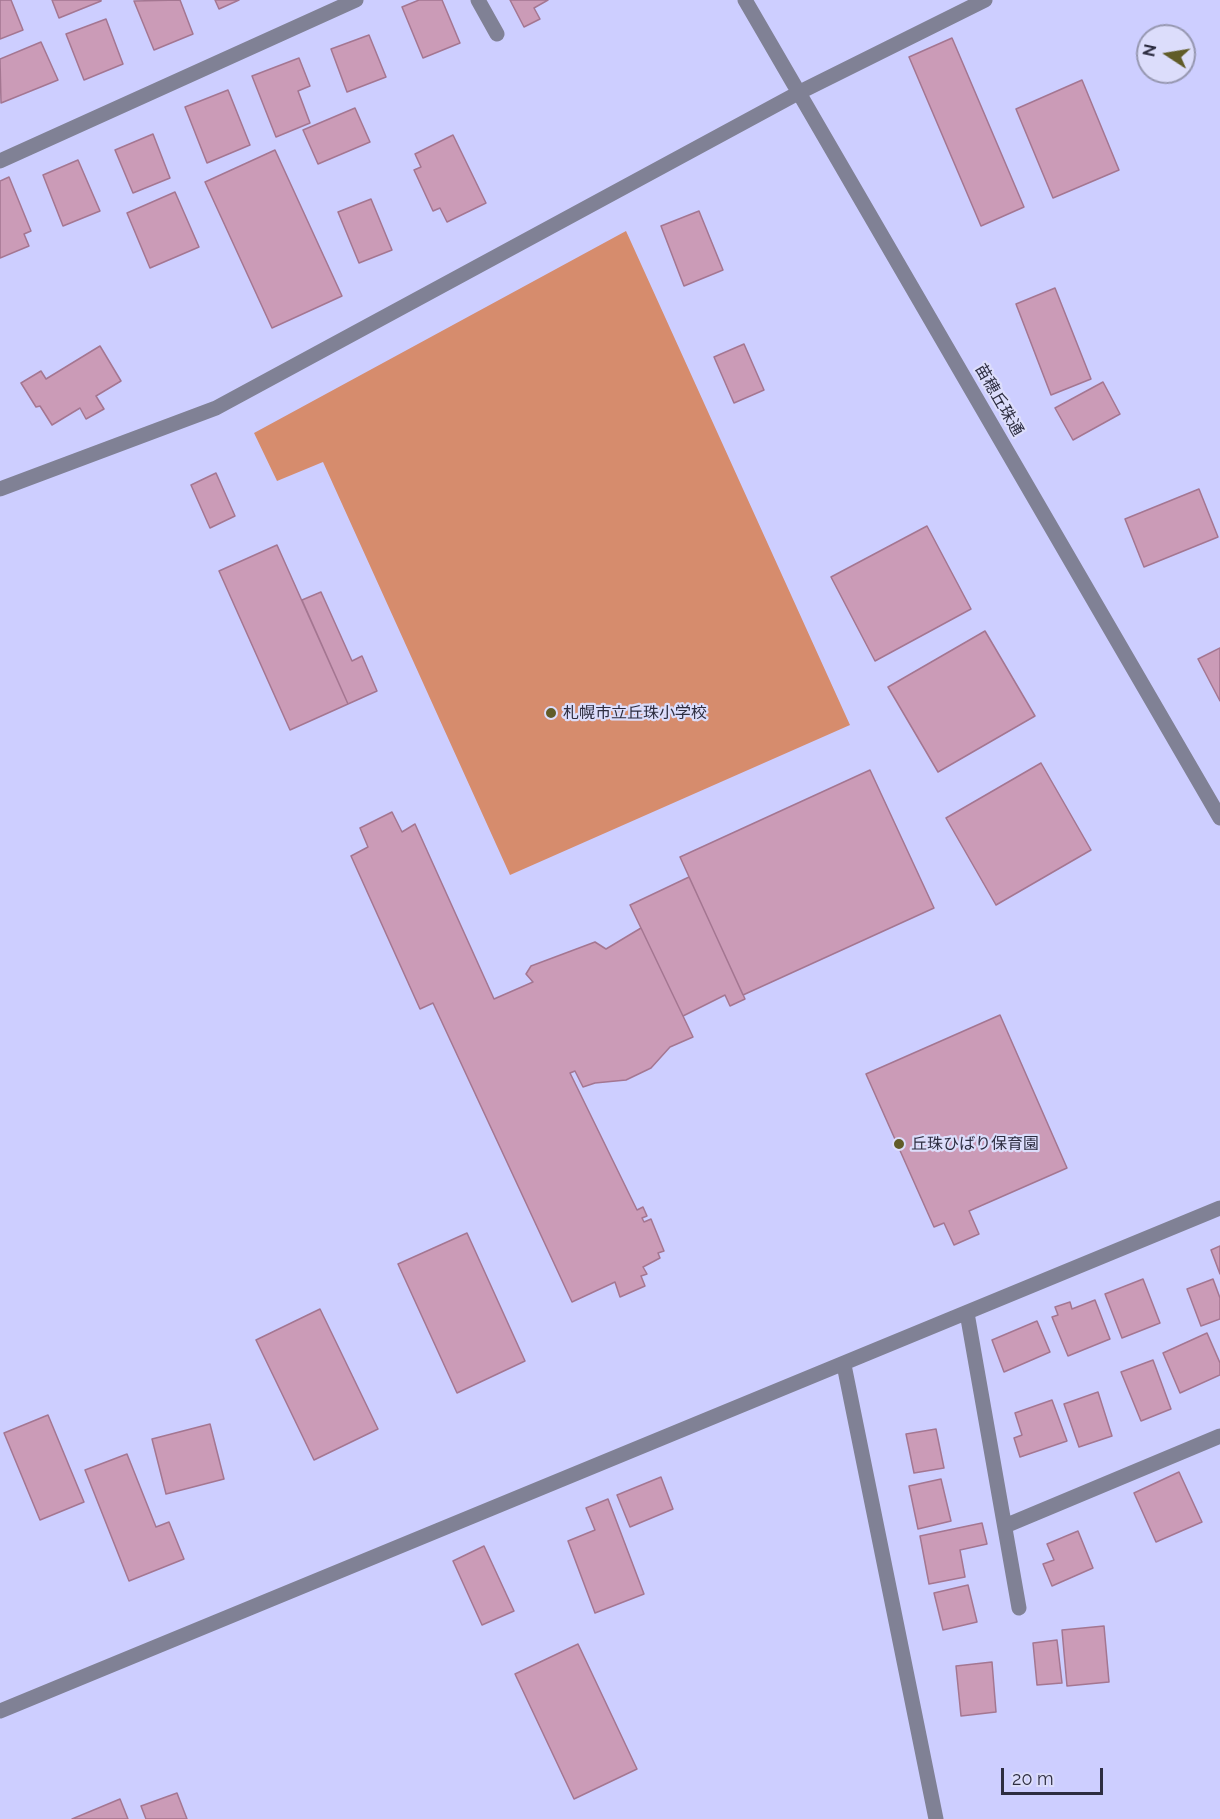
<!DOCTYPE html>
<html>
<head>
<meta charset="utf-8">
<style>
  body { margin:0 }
  #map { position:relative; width:1220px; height:1819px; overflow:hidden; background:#cdceff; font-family:Raleway,sans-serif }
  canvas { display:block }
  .north { position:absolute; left:1136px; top:24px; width:60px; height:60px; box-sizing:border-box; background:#dcddfb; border:2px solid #9697b0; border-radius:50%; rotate:282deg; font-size:16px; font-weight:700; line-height:24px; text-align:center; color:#2d2d40 }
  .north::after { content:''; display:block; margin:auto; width:21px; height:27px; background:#615c28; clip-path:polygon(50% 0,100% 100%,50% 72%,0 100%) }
  .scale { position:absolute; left:1001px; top:1768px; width:102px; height:27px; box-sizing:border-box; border:3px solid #2d2d40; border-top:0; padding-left:8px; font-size:18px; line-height:21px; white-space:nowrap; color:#2d2d40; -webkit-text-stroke:4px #dcddfb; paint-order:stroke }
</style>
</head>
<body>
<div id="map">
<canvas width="1220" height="1819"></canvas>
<div class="north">N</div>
<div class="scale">20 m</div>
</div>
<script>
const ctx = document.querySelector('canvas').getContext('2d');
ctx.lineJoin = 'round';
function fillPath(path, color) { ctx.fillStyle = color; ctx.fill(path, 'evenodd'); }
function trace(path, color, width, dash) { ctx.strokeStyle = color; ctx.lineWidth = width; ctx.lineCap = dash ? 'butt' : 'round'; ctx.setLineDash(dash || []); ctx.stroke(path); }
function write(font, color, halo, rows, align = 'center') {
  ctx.font = font + ' Raleway,"Noto Sans JP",sans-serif'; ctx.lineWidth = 4.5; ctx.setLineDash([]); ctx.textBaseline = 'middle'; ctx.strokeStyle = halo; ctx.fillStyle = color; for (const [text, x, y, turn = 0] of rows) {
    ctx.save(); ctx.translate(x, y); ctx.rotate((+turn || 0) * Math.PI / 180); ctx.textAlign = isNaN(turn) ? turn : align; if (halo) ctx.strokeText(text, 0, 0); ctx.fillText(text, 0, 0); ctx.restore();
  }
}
const green = new Path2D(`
  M626 231 850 725 510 875 323 462 277 481 254 433Z`);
const building = new Path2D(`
  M0 0H11L23 30 0 39Z
  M52 0H101V1L59 18Z
  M180 0 193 34 154 50 134 1Z
  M215 0H239L219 9Z
  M419 0H442L460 43 423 58 402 7Z
  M510 0H548L534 8 540 19 524 27Z
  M106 19 123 64 84 80 66 34Z
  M369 35 386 77 347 92 331 49Z
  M952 38 1024 207 981 226 909 57Z
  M41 42 58 80 1 103 0 59Z
  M299 58 310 86 298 91 310 123 276 137 252 76Z
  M1082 80 1119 170 1053 198 1016 109Z
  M228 90 250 145 207 163 185 107Z
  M355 108 370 142 318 164 303 130Z
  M153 134 170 178 133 193 115 150Z
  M453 135 486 203 447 222 440 208 433 211 414 170 421 167 415 154Z
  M275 150 342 296 272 328 205 182Z
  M78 160 100 211 63 226 43 175Z
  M9 177 31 231 24 234 29 246 0 258V181Z
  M175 192 199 247 150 268 127 213Z
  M371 199 392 250 359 263 338 212Z
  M699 211 723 270 684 286 661 226Z
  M1055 288 1091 379 1051 395 1016 304Z
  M744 344 764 390 734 403 714 357Z
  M100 346 121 381 96 396 104 409 86 419 80 408 52 425 40 406 36 407 21 383 41 371 46 379Z
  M1103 382 1120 414 1073 440 1055 408Z
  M216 473 235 516 210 528 191 485Z
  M1199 489 1218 537 1144 567 1125 519Z
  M927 526 971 609 875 661 831 577Z
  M277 545 348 704 290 730 219 571Z
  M321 592 352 661 362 656 377 691 348 704 302 600Z
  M985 631 1035 716 938 772 888 687Z
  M1220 648V701L1198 659Z
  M1041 763 1091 850 996 905 946 818Z
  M870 770 934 908 743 995 680 857Z
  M392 812 402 832 415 824 494 999 533 982 526 974 531 966 595 942 606 949 641 928 693 1037 670 1047 651 1068 626 1080 595 1083 583 1087 575 1071 570 1073 637 1210 643 1207 647 1216 642 1218 644 1222 651 1219 664 1251 658 1253 660 1258 643 1267 647 1274 641 1276 645 1286 620 1297 615 1282 572 1302 433 1003 420 1009 351 856 368 847 360 828Z
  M689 877 745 999 730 1006 725 995 683 1016 630 905Z
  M1000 1015 1067 1168 969 1211 979 1234 954 1245 944 1223 934 1227 866 1074Z
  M467 1233 525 1361 457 1393 398 1264Z
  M1220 1246V1274L1211 1250Z
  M1143 1279 1160 1323 1122 1338 1105 1294Z
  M1213 1279 1220 1298V1319L1201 1326 1187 1289Z
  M1095 1300 1110 1339 1068 1356 1052 1317 1058 1315 1055 1307 1070 1302 1072 1309Z
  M320 1309 378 1429 314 1460 256 1340Z
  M1037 1321 1050 1352 1004 1372 992 1340Z
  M1207 1333 1220 1363V1375L1180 1393 1163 1353Z
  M1153 1360 1171 1409 1141 1421 1121 1372Z
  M1098 1392 1112 1436 1079 1447 1064 1404Z
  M1052 1400 1067 1441 1020 1457 1014 1438 1022 1435 1015 1413Z
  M48 1415 84 1502 40 1520 4 1433Z
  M210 1424 224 1479 166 1494 152 1439Z
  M936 1429 944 1468 914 1473 906 1434Z
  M127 1454 156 1527 169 1522 184 1559 129 1581 85 1470Z
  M1179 1472 1202 1522 1156 1542 1134 1493Z
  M661 1477 673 1509 630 1527 617 1495Z
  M941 1479 951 1521 918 1529 909 1486Z
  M608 1499 644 1594 595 1613 568 1541 595 1530 586 1508Z
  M982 1523 987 1544 960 1550 965 1577 929 1584 920 1536Z
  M1078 1531 1093 1568 1052 1586 1043 1564 1054 1560 1047 1544Z
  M484 1546 514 1611 482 1625 453 1561Z
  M968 1585 977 1622 943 1630 934 1593Z
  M1104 1626 1109 1682 1067 1686 1062 1630Z
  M1057 1640 1062 1683 1037 1685 1033 1643Z
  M578 1644 637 1769 574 1799 515 1674Z
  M992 1662 996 1712 961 1716 956 1666Z
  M177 1793 187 1819H146L141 1806Z
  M120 1799 128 1819H72Z`);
const minor = new Path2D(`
  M478 0 497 34
  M745 0 1220 818
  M0 161 356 0
  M0 489 216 408 800 92 985 0
  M967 1313 1019 1608
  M844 1365 936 1819
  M1005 1526 1220 1436
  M0 1711 1220 1208`);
const markers = [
  [551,713,6,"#615c28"],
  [899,1144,6,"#615c28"]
];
const streetNames = [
  ["苗穂丘珠通",999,400,60]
];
const poiNames = [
  ["札幌市立丘珠小学校",563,713],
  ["丘珠ひばり保育園",911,1144]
];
fillPath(green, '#d68c6d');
fillPath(building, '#cb9bb7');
trace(building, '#a47691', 1.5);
trace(minor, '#808195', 15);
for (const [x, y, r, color] of markers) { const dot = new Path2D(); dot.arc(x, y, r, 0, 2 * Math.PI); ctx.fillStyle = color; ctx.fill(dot); trace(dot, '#dcddfb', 2); }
write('16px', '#2d2d40', '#dcddfb', streetNames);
write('16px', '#2d2d40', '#dcddfb', poiNames, 'left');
</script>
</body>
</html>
